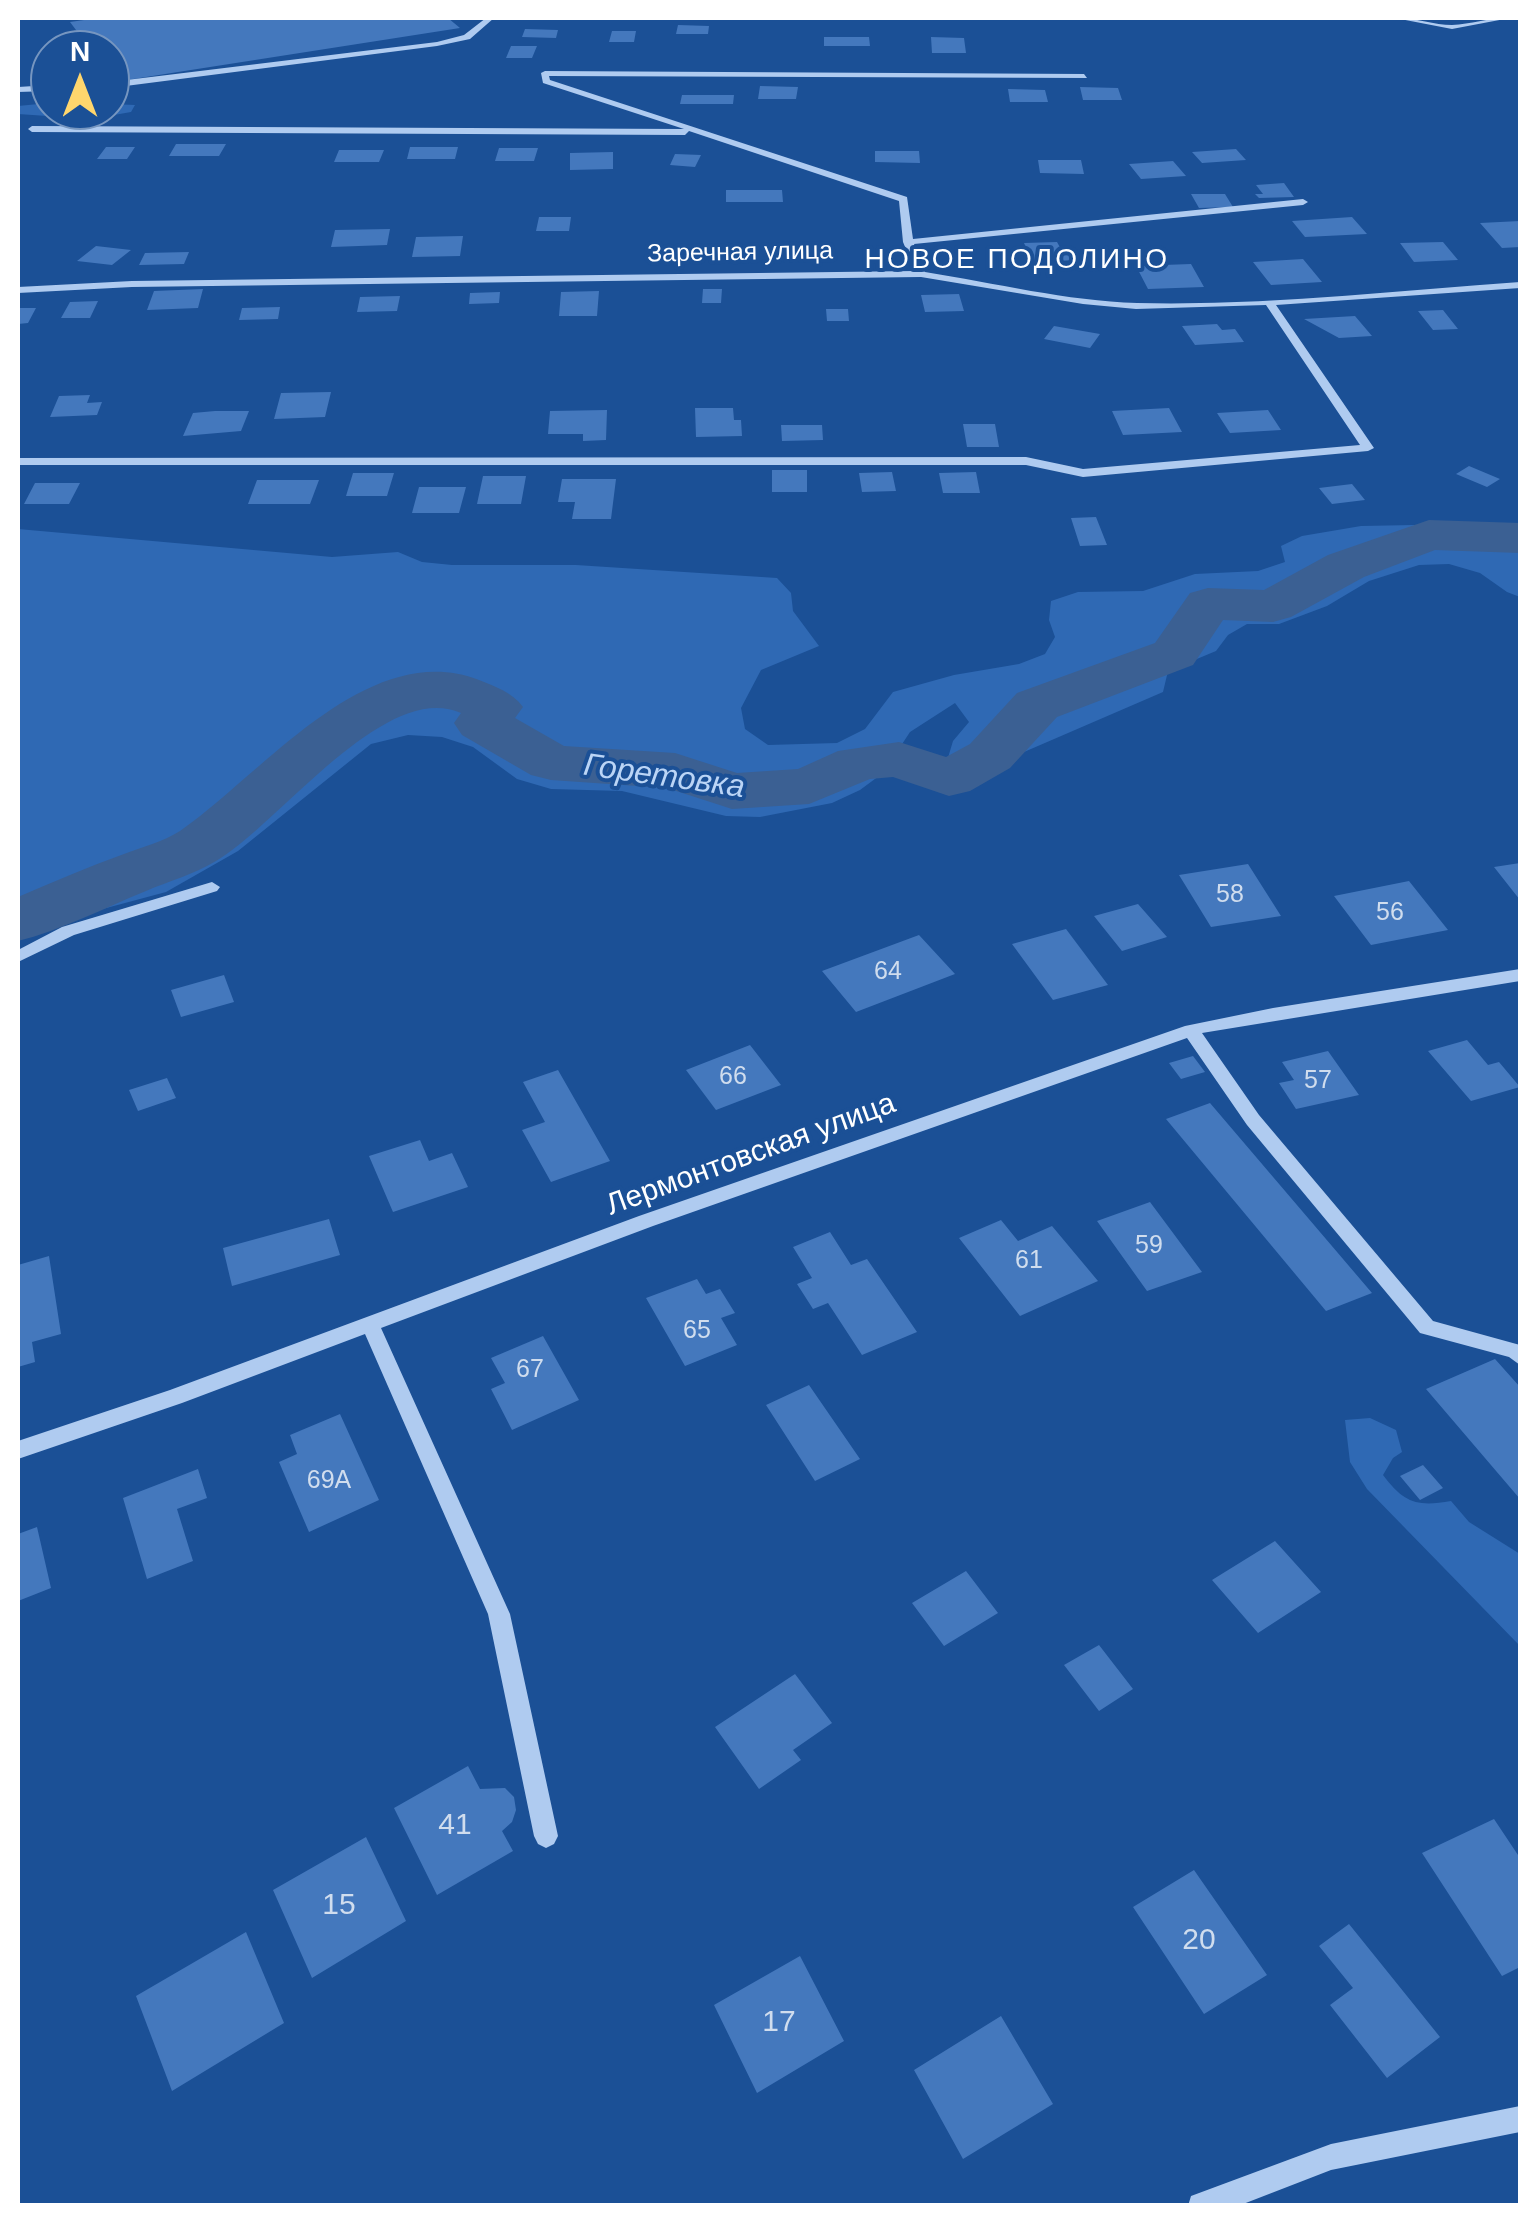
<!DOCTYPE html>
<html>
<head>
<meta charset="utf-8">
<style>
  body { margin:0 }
  #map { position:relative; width:1538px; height:2223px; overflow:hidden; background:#1b5096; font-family:Helvetica,sans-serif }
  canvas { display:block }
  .frame { position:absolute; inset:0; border:20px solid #fff; pointer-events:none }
  .north { position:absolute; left:30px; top:30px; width:100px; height:100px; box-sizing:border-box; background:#1b5096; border:2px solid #7696c0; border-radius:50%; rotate:0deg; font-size:28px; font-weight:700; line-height:40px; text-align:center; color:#fff }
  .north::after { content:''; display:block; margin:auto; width:35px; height:45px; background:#ffd66d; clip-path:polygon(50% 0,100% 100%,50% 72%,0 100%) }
</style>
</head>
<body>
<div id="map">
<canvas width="1538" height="2223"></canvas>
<div class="frame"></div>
<div class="north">N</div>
</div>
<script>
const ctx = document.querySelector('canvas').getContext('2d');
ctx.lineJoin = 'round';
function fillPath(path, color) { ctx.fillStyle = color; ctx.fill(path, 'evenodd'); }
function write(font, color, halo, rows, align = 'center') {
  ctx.font = font + ' Helvetica,sans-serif'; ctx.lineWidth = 8; ctx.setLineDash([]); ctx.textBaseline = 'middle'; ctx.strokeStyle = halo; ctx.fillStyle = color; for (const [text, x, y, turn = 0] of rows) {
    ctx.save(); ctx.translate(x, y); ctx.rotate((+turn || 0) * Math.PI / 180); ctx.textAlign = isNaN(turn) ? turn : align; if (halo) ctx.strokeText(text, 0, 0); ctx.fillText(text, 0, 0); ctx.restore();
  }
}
const green = new Path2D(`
  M49 103 50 110H110V104L135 105 131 112 91 119 18 114V106Z
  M1520 523V597L1507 592 1480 573 1449 564 1419 565 1369 581 1327 606 1279 624H1247L1228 635 1216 651 1168 671 1163 692 980 771 947 761 953 741 969 722 955 703 910 732 883 773 860 790 832 803 760 817 726 816 622 791 551 789 517 779 473 747 442 737 408 735 371 744 238 851 166 892 43 925 18 937V529L332 557 398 552 422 562 452 565H576L777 578 791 593 793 611 819 646 761 670 741 708 745 729 768 745 837 743 865 729 893 692 954 675 1019 664 1045 654 1055 637 1049 620 1051 601 1078 592 1143 591 1195 574 1258 571 1285 562 1281 546 1302 536 1361 526Z
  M1370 1418 1396 1430 1402 1452 1393 1458 1383 1475C1404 1503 1417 1507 1451 1501L1469 1522 1520 1554V1646L1367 1489 1350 1462 1345 1420Z`);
const river = new Path2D(`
  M1429 520 1520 523V553L1435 550 1364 577 1291 617 1273 622 1223 620 1193 665 1057 717 1010 768 970 791 949 796 893 777 870 779 809 804 732 809 667 788 551 780 531 775 462 735 454 723 461 713C385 679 278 825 216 861 195 874 169 881 146 891 104 908 62 930 18 941V897C53 882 88 867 124 854 142 847 163 842 180 831 261 776 367 637 479 680 496 687 512 692 523 707L515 718 564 746 675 753 737 773 798 769 838 751 899 742 946 757 970 744 1017 693 1155 643 1190 593 1208 588 1264 590 1328 555Z`);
const building = new Path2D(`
  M98 18H448L460 28 114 82 110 76V50H91L70 22Z
  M678 25 709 26 708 34H676Z
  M525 29 558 30 556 38 522 37Z
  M612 31H636L634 42H609Z
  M824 37H869L870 46H824Z
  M931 37 964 38 966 53H932Z
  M511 46H537L532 58H506Z
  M760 86 798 87 796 99H758Z
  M1080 87 1118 88 1122 100H1083Z
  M1008 89 1045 90 1048 102H1010Z
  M682 95H734L733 104H680Z
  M176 144H226L219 156H169Z
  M106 147H135L127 159H97Z
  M410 147H458L455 159H407Z
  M499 148H538L534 161H495Z
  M1236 149 1246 160 1202 163 1192 152Z
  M339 150H384L379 162H334Z
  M875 151H919L920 163 875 162Z
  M613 152V169L570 170V153Z
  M675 154 701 155 695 167 670 165Z
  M1038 160H1081L1084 174 1040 173Z
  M1173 161 1186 176 1141 179 1129 164Z
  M1284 183 1294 197 1259 198 1255 194H1263L1256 185Z
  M726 190H782L783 202H726Z
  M1191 194H1225L1233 207 1199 208Z
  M539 217H571L569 231H536Z
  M1352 217 1367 234 1305 237 1292 221Z
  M1520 221V247L1502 248 1480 223Z
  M390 229 387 245 331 247 335 230Z
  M463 236 460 256 412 257 416 237Z
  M1057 242 1062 251 1072 250 1077 260 1033 262 1024 243Z
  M1443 242 1458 260 1414 262 1400 243Z
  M96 246 131 250 112 265 77 261Z
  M189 252 184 264 139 265 145 253Z
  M1303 259 1322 282 1271 285 1253 262Z
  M1191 264 1204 287 1148 289 1136 266Z
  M203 289 198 308 147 310 154 291Z
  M703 289H722L721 303H702Z
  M599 291 597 316H559L561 292Z
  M500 292 499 303 469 304 470 293Z
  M959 294 964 311 925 312 921 295Z
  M400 296 397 311 357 312 360 297Z
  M98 301 90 318H61L70 302Z
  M280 307 278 319 239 320 242 308Z
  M18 308H36L28 323 18 324Z
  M826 309H848L849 321H827Z
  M1443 310 1458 329 1433 330 1418 311Z
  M1355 316 1372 336 1339 338 1304 319Z
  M1217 324 1222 330 1235 329 1244 342 1195 345 1182 326Z
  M1054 326 1100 334 1090 348 1044 339Z
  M331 392 325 417 274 419 281 393Z
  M90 395 87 403 102 402 97 415 50 417 59 396Z
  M695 408H733L734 420H741L742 436 696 437Z
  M1169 408 1182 432 1123 435 1112 411Z
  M607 410 606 440 583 441V434H548L550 411Z
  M1268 410 1281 430 1230 433 1217 413Z
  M215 411H249L241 431 183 436 193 413Z
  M963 424H995L999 447H967Z
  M781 425H822L823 440 782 441Z
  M1469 466 1500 479 1487 487 1456 474Z
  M772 470H807V492H772Z
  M892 472 896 491 862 492 859 473Z
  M976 472 980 493H943L939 473Z
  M353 473H394L387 496H346Z
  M483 476H526L521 504H477Z
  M562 479H616L611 519H572L575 502H558Z
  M257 480H319L310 504H248Z
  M35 483H80L69 504H24Z
  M1352 484 1365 500 1332 504 1319 488Z
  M419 487H466L459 513H412Z
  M1096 517 1107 545 1080 546 1071 518Z
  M1520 863V900L1494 867Z
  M1248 864 1281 916 1211 927 1179 875Z
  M1409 881 1448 930 1371 945 1334 896Z
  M1138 904 1167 937 1122 951 1094 916Z
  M1066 929 1108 985 1053 1000 1012 944Z
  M919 935 955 974 856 1012 822 971Z
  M224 975 234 1002 181 1017 171 990Z
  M1467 1040 1488 1065 1499 1062 1520 1087 1471 1101 1428 1051Z
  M750 1045 781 1085 716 1110 686 1070Z
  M1328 1051 1359 1095 1296 1109 1279 1083 1294 1080 1282 1062Z
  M1193 1056 1205 1072 1181 1079 1169 1063Z
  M558 1070 610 1161 551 1182 522 1130 545 1122 523 1082Z
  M167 1078 176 1098 138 1111 129 1090Z
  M1210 1103 1372 1293 1326 1311 1166 1119Z
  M420 1140 429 1161 452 1153 468 1187 393 1212 369 1156Z
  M1150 1202 1202 1272 1147 1291 1097 1221Z
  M329 1219 340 1255 232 1286 223 1248Z
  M1001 1220 1018 1241 1052 1226 1098 1281 1020 1316 959 1238Z
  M830 1232 851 1265 867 1259 917 1332 862 1355 828 1303 813 1309 797 1284 812 1278 793 1247Z
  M49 1256 61 1334 32 1342 35 1362 18 1367V1265Z
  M697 1279 706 1294 720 1289 735 1313 721 1318 737 1345 685 1366 646 1298Z
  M543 1336 579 1400 512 1430 491 1389 505 1383 491 1358Z
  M1495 1359 1520 1387V1499L1426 1389Z
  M809 1385 860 1459 815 1481 766 1405Z
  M340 1414 379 1500 309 1532 279 1462 297 1454 290 1435Z
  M1423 1465 1443 1488 1420 1500 1400 1476Z
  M198 1469 207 1498 177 1509 193 1561 147 1579 123 1498Z
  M37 1527 51 1588 18 1601V1534Z
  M1275 1541 1321 1592 1258 1633 1212 1580Z
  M966 1571 998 1613 944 1646 912 1603Z
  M1099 1645 1133 1689 1099 1711 1064 1665Z
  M795 1674 832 1723 793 1750 801 1760 759 1789 715 1727Z
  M468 1766 480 1789 505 1788 514 1797 516 1810 512 1822 502 1831 513 1851 437 1895 394 1808Z
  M1494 1819 1520 1858V1967L1502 1976 1422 1853Z
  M366 1837 406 1921 312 1978 273 1890Z
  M1194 1870 1267 1975 1204 2014 1133 1907Z
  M1349 1924 1440 2037 1387 2078 1330 2005 1353 1988 1319 1946Z
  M246 1932 284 2023 172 2091 136 1996Z
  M800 1956 844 2041 757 2093 714 2005Z
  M1001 2016 1053 2104 963 2159 914 2070Z`);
const minor = new Path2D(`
  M486 18H494L470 39 437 46 110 88V82L437 42 464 35Z
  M1395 18C1414 17 1433 25 1452 25 1472 24 1491 17 1510 18L1452 29Z
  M545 71 1084 74 1087 78 549 76 550 80 907 197 913 239 1303 199 1308 202 1303 205 914 244 925 272C995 283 1067 301 1137 303 1265 306 1393 291 1520 282V288L1276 305 1374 448 1368 451 1083 477 1026 465H18V458L1026 457 1083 469 1360 445 1266 305 1136 309 1083 304 921 277 132 287 18 293V287L132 281 915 271 903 242 899 201 689 131 685 135 32 132 28 129 32 126 684 129 543 83 541 73Z
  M50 85V91L18 92V87Z
  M212 882 220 887 217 891 74 935 18 962V950L62 927Z
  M1520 969V981L1202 1033 1259 1115 1433 1321 1520 1345V1365L1509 1357 1420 1333 1247 1125 1187 1038 653 1226 381 1328 510 1614 558 1836 554 1844 546 1848 538 1844 534 1836 488 1614 365 1334 182 1403 18 1459V1441L170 1390 639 1216 1185 1026 1273 1008Z
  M1520 2106V2132L1331 2170 1238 2206H1188L1191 2196 1331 2144Z`);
const farStreetnames = [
  ["Заречная улица",740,253,-1]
];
const numberNames = [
  ["58",1230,895],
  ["56",1390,913],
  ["64",888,972],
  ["66",733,1077],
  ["57",1318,1081],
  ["59",1149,1246],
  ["61",1029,1261],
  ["65",697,1331],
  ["67",530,1370],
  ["69А",329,1481]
];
const farNeighbourhoodnames = [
  ["НОВОЕ ПОДОЛИНО",1017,260]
];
const streetNames = [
  ["Лермонтовская улица",751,1155,-20]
];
const nearNumbernames = [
  ["41",455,1826],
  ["15",339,1906],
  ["20",1199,1941],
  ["17",779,2023]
];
const waterNames = [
  ["Горетовка",664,777,8]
];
fillPath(green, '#2f69b4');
fillPath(river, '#3b6093');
fillPath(building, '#4478bd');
fillPath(minor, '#afcbf0');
write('25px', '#fff', '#1b5096', farStreetnames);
write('25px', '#d0ddee', null, numberNames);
ctx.letterSpacing = '2.5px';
write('28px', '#fff', '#1b5096', farNeighbourhoodnames);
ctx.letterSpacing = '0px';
write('30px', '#fff', '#1b5096', streetNames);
write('30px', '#d0ddee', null, nearNumbernames);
write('italic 32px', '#bbd5f6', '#1b5096', waterNames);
</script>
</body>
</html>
